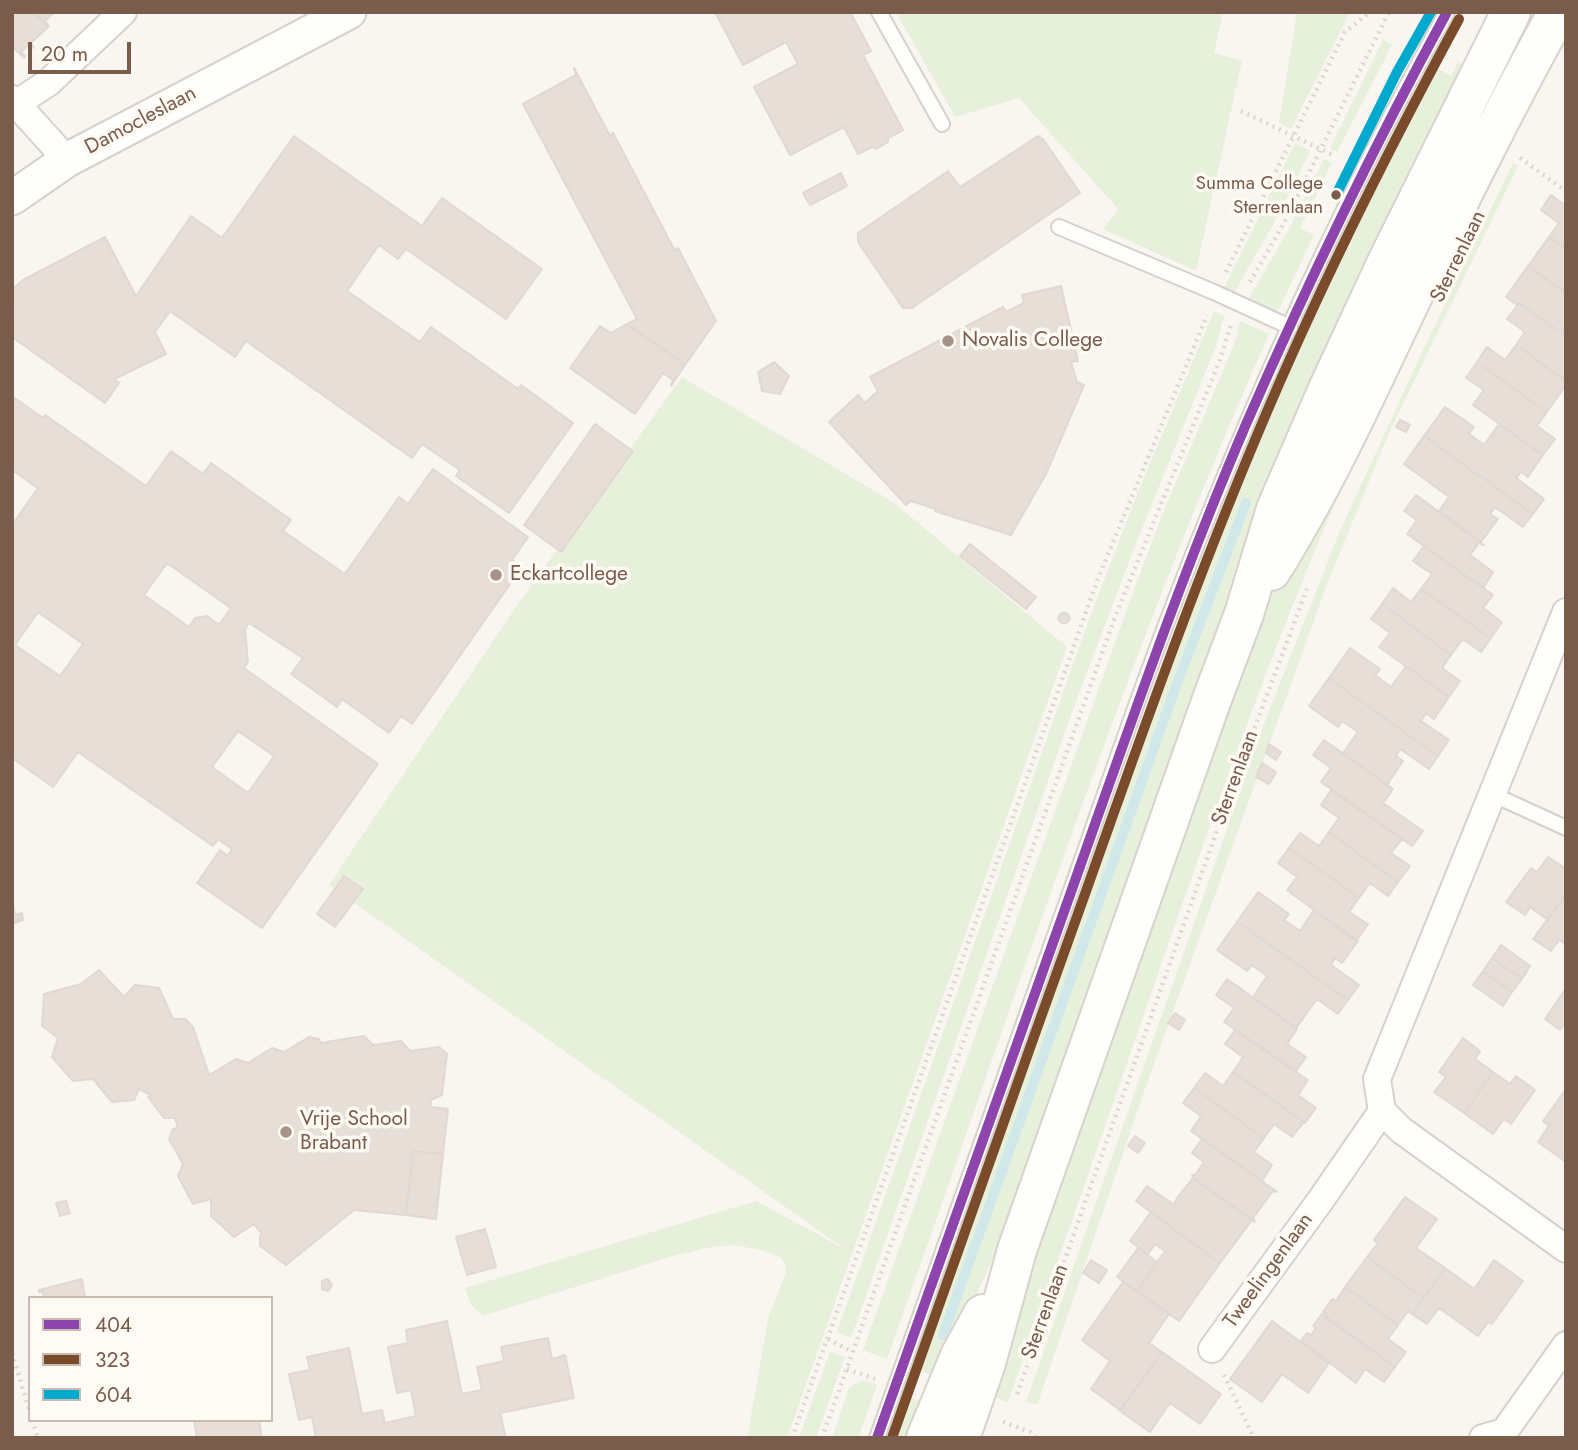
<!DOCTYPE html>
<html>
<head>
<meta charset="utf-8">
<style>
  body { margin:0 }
  #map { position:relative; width:1578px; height:1450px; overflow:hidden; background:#f9f5f0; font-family:Jost,sans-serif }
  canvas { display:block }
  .frame { position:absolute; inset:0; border:14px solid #7a5c4d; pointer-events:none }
  .legend { position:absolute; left:28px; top:1296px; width:245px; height:126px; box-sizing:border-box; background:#fffaf3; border:2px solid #cabbb1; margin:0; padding:9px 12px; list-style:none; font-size:21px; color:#7a5c4d }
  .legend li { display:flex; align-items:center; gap:14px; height:35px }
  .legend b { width:35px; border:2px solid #cabbb1 }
  .scale { position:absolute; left:28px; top:42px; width:103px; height:32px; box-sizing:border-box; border:4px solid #7a5c4d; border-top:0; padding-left:9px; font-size:21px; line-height:24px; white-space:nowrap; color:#7a5c4d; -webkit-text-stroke:5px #fffaf3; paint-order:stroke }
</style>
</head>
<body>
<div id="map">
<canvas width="1578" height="1450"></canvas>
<div class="frame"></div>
<ul class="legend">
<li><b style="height:9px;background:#8e44ad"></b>404</li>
<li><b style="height:9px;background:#7a4b2a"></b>323</li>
<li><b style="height:9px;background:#00a9ce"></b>604</li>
</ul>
<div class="scale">20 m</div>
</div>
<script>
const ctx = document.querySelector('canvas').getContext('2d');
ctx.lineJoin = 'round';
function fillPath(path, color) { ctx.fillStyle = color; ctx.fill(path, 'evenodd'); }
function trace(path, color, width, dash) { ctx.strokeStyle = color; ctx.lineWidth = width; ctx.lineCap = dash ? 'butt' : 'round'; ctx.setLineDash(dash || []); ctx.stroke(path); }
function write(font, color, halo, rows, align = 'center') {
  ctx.font = font + ' Jost,sans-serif'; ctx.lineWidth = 7; ctx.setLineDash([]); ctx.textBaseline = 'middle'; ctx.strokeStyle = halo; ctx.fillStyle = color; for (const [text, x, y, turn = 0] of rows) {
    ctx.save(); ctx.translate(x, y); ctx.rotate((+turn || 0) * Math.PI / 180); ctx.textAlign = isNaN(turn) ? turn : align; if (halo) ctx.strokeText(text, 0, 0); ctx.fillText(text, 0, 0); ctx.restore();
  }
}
const green = new Path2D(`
  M896 12H1223L1214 53 1242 61 1196 271 1103 229 1118 209 1019 98 955 117Z
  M1297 12H1350L1291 129 1279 122Z
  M1383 40 1392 45 1337 152 1330 148Z
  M1458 62 1468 68 999 1244 939 1378 918 1370 1151 716 1211 557 1260 438 1355 226 1435 67 1451 76Z
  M1295 143 1310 151 1279 214 1234 293 1224 288Z
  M1324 159 1332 163 1300 228 1314 235 1277 313 1248 300 1288 231Z
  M1513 163 1518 166 1388 435 1326 587 1145 1089 1037 1405 1026 1402 1264 724 1339 533 1424 348Z
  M1214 311 1224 316 1217 343 1133 551 1075 704 851 1338 837 1332 1088 622 1138 492Z
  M1240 321 1269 334C1121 667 1010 1016 887 1359L863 1350 1131 598 1162 515 1234 345Z
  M682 377 893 502 1067 647 787 1438H747L769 1315 786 1273 785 1263 779 1256 760 1250 735 1245 712 1247 673 1256 483 1316 471 1305 465 1288 756 1201 845 1249 329 885 518 604Z
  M1357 453C1285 613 1227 777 1169 942 1116 1096 1062 1249 1008 1402L985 1394 1197 787 1266 607 1284 572Z
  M830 1351 845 1357 816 1438H799Z
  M864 1381 877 1385 858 1438H832L849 1388 854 1384Z
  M909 1397 929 1404 918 1438H895Z`);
const stream = new Path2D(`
  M943 1335 1179 678 1246 503`);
const building = new Path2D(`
  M12 12H33L48 27 31 43 34 48 30 43 21 52 25 56 24 58 12 46Z
  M33 12H54L45 21 49 26Z
  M715 12H850L871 51 863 55 903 130 888 138V142L876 149 872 147 858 154 844 127 790 155 754 87 798 64 786 42 743 65Z
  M574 68 610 136 613 133 675 251 678 248 716 321 685 365 627 324 637 319 523 104 576 75Z
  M294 136 422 226 442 198 542 269 506 319 406 249 398 259 379 245 347 291 420 342 431 327 518 389 521 385 573 423 509 513 456 476 460 470 422 444 412 458 246 341 235 357 170 311 155 332 166 354 114 379 119 383 105 403 12 337V315L15 312 12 310V291L14 288 23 280 105 237 136 296 191 216 222 238Z
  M1038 136 1043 139 1080 193 912 308H903L858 242V233L948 171 960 187Z
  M841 173 847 186 810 205 803 193Z
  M1551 195 1566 206V249L1549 237 1559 223 1541 210Z
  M1549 237 1566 249V293L1528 266Z
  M1528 266 1566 293V336L1519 303 1517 305 1506 297Z
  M1061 286 1078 361 1071 362 1077 382 1084 385 1046 474 1011 535 935 511 936 509 911 501 906 505 829 422 858 395 865 403 878 391 870 377 1003 307 1006 312 1024 303 1022 295Z
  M1519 303 1566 336V381L1516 345 1525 332 1507 319Z
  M627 324 685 365 671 386 673 380 663 373 635 414 570 368 600 326 611 333Z
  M1516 345 1566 381V385L1547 412 1477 362 1487 347 1505 360Z
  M774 362 789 376 780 394 762 391 758 372Z
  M1477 362 1547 412 1537 426 1555 439 1543 455 1473 405 1484 390 1466 378Z
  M12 396 43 418 45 415 146 486 171 451 203 474 211 463 291 520 283 531 345 574 399 497 408 504 433 469 528 537 512 560 522 567 412 724 401 716 389 733 342 699 337 707 291 674 303 658 249 623 245 629 248 662 244 668 378 764 262 928 197 883 220 850 228 856 232 849 218 839 213 846 78 752 53 787 12 758V525L38 488 12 470ZM167 563 231 608 219 625 207 616 195 618 189 627 144 595ZM38 612 83 644 60 676 15 645ZM238 731 274 756 248 793 212 767Z
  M1445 407 1474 427 1469 434 1484 445 1499 424 1543 455 1528 477 1521 472 1516 478 1544 499 1533 514 1424 436Z
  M1400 420 1410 425 1406 432 1396 427Z
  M595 424 633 451 561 552 524 525Z
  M1424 436 1533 514 1523 527 1495 507 1490 514 1498 519 1481 542 1439 511 1449 497 1404 464Z
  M1416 495 1484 545 1479 543 1470 555 1493 572 1483 588 1407 534 1417 520 1404 511Z
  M970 544 1036 597 1026 609 960 556Z
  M1424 546 1493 595 1483 608 1502 622 1491 638 1421 589 1432 574 1413 561Z
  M1393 588 1411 602 1421 589 1491 638 1481 652 1463 639 1451 655 1382 604Z
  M1382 604 1451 655 1442 668 1460 681 1449 697 1379 647 1390 633 1371 619Z
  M1058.5 618a5.5 5.5 0 1 1 11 0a5.5 5.5 0 1 1-11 0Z
  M1350 648 1380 669 1375 675 1391 687 1406 666 1449 697 1434 719 1426 713 1421 721 1449 740 1438 756 1329 678Z
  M1329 678 1438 756 1429 769 1400 749 1396 756 1403 761 1387 785 1343 753 1358 732 1342 721 1338 727 1309 706Z
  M1324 740 1393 789 1383 803 1423 831 1412 846 1321 782 1331 768 1313 755Z
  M1269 744 1281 752 1276 760 1266 753Z
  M1262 763 1276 772 1269 784 1256 777Z
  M1331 790 1402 839 1391 853 1410 866 1398 882 1329 832 1339 818 1321 805Z
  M1329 832 1398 882 1388 896 1370 883 1359 898 1289 848 1300 833 1319 846Z
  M1289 848 1359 898 1349 912 1368 924 1356 941 1287 890 1297 877 1278 863Z
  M1548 857 1566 869V894L1548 920 1530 907 1525 915 1506 902 1531 868 1537 872Z
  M344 876 363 889 335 927 317 914Z
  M1258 892 1289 914 1284 920 1300 931 1314 910 1358 941 1342 963 1335 958 1331 965 1359 985 1348 1000 1237 922Z
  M1566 894V944L1559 940 1551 951 1533 939Z
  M13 905 15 915 22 913 23 920 12 924Z
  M1237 922 1348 1000 1338 1014 1317 999 1296 1028 1253 997 1267 976 1252 965 1247 971 1217 950Z
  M1501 945 1530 966 1522 979 1492 958Z
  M1492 958 1522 979 1512 992 1483 971Z
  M99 970 124 997 135 985 159 988 173 1019H185L193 1027 209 1075 236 1059 248 1063 272 1048 284 1052 309 1037 319 1039 320 1043 364 1036 373 1045 401 1041 410 1051 439 1047 447 1054 442 1095 431 1100 430 1107 448 1109 443 1154 413 1151 406 1215 354 1210 286 1265 260 1246V1236L262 1234 254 1224 234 1237 211 1216V1199L193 1204 178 1176 183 1164 169 1139 173 1129 178 1128 175 1118H164L148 1097 151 1095 139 1089 134 1100 112 1102 93 1079 73 1081 52 1057 58 1038 42 1026 44 994 81 984Z
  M1483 971 1512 992 1503 1006 1473 985Z
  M1227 979 1297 1029 1287 1044 1306 1057 1296 1071 1224 1022 1234 1008 1216 995Z
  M1565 990 1566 1022 1560 1030 1545 1019Z
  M1175 1013 1185 1020 1179 1030 1168 1023Z
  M1235 1030 1308 1080 1298 1095 1316 1108 1305 1123 1233 1072 1243 1057 1225 1044Z
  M1463 1038 1480 1051 1475 1059 1493 1072 1464 1113 1434 1092 1446 1077 1439 1072Z
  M1233 1072 1304 1122 1292 1137 1274 1124 1264 1138 1194 1088 1205 1073 1223 1086Z
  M1493 1072 1510 1084 1516 1076 1535 1090 1511 1124 1504 1119 1493 1134 1464 1113Z
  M1194 1088 1264 1138 1254 1152 1272 1165 1262 1181 1191 1131 1201 1116 1183 1103Z
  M1566 1089V1162L1538 1142 1549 1126 1543 1121Z
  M1135 1136 1145 1143 1138 1153 1128 1146Z
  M1202 1139 1277 1192 1273 1191 1253 1218 1255 1222 1193 1178 1192 1175H1195L1204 1162 1192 1153Z
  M413 1151 443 1154 436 1219 406 1215Z
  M1193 1178 1252 1220 1220 1263 1136 1201 1147 1186 1174 1205 1177 1198Z
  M1405 1197 1437 1219 1416 1248 1445 1268 1424 1298 1367 1257 1378 1243 1374 1240Z
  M66 1201 70 1213 60 1216 56 1203Z
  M1151 1212 1220 1263 1179 1321 1137 1291 1165 1251 1155 1244 1148 1254 1130 1241Z
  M485 1229 496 1267 467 1275 456 1237Z
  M1138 1248 1157 1262 1137 1291 1117 1277Z
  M1367 1257 1424 1298 1412 1314 1408 1311 1398 1325 1345 1287Z
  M1091 1260 1107 1270 1099 1283 1083 1273Z
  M1494 1260 1523 1281 1492 1324 1488 1322 1478 1336 1439 1308 1427 1324 1412 1314 1445 1268 1474 1289Z
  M82 1279 85 1298H44L43 1292H39V1290Z
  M328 1279 332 1285 328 1291 322 1289V1281Z
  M1123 1282 1169 1314 1149 1343 1162 1352 1120 1410 1091 1389 1110 1361 1082 1340Z
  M1345 1287 1398 1325 1388 1339 1406 1352 1395 1367 1325 1317 1326 1314 1323 1312 1332 1299 1336 1301Z
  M1322 1314 1395 1367 1384 1382 1365 1369 1356 1383 1301 1341 1307 1333 1311 1335 1316 1328 1313 1326Z
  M447 1321 462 1394 482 1390 477 1367 504 1361 501 1347 548 1338 552 1359 565 1355 574 1398 500 1413 506 1438H316L312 1417 299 1420 289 1374 310 1370 307 1357 349 1348 362 1414 382 1410 385 1423 416 1416 411 1390 397 1393 388 1347 408 1343 406 1330Z
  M1272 1321 1329 1363 1308 1393 1282 1374 1262 1402 1230 1379Z
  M1162 1352 1221 1394 1200 1424 1170 1403 1150 1432 1120 1411Z
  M194 1420H259L262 1438H197Z`);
const path = new Path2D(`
  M1241 111 1335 156
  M1520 158 1566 191
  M1226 272 1345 32 1370 12
  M1250 282 1283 225 1389 12
  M828 1339 853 1352
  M12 1353 30 1412
  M847 1369 875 1379
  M1224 1375 1254 1438
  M1017 1394 1235 780 1308 586
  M32 1420 38 1438
  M1003 1422 1030 1432 1037 1438
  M792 1438 1097 581 1207 315
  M822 1438 1115 617 1219 362 1231 325`);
const service = new Path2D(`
  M879 12 942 124
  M1059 227 1216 293 1290 327
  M1492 794 1566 828
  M877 1438C938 1265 999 1093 1060 921 1089 841 1116 760 1145 681 1229 451 1328 226 1447 12`);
const minor = new Path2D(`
  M12 99 67 160
  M17 103 48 83 123 12
  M1566 612 1377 1079 1382 1111 1401 1130 1566 1249
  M1212 1349 1320 1201 1382 1111
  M1483 1438 1504 1432 1566 1345`);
const tertiary = new Path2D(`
  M12 198 67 160 349 12`);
const secondary = new Path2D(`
  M1271 571C1328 480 1371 384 1417 287 1462 194 1508 102 1558 12
  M926 1438 960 1356 983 1314
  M960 1438 986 1363 1017 1250 1212 699 1244 614 1276 509 1328 389 1387 262 1511 12`);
const bus1 = new Path2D(`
  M877 1438C941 1256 1006 1074 1071 892 1127 734 1181 576 1247 422 1308 282 1374 146 1447 12`);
const bus2 = new Path2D(`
  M892 1438C956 1256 1020 1075 1085 894 1140 739 1194 585 1258 433 1317 292 1386 154 1459 19`);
const bus3 = new Path2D(`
  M1336 195 1397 72 1431 12`);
const markers = [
  [1336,195,6,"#7a5c4d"],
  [948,341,7,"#a69286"],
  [496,575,7,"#a69286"],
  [286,1132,7,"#a69286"]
];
const busNames = [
  ["Summa College",1323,184],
  ["Sterrenlaan",1323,208]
];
const streetNames = [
  ["Damocleslaan",141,121,-28],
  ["Sterrenlaan",1459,257,-64],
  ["Sterrenlaan",1236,778,-70],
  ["Tweelingenlaan",1269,1271,-54],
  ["Sterrenlaan",1046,1312,-70]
];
const poiNames = [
  ["Novalis College",962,341],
  ["Eckartcollege",510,575],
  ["Vrije School",300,1120],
  ["Brabant",300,1144]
];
fillPath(green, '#e7f0db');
trace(stream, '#d0e8ea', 10);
fillPath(building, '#e6ded7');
trace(building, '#e2d8d2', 2);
trace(service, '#d7d1cb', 18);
trace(minor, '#d7d1cb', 30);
trace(tertiary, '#d7d1cb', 37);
trace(secondary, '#d9d2cb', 42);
trace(path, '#dcd5d0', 4.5, [2, 5]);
trace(service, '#fefefd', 14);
trace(minor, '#fefefd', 26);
trace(tertiary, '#fefefd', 33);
trace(secondary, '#fefefd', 38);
trace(bus1, '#8e44ad', 10);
trace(bus2, '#7a4b2a', 10);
trace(bus3, '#00a9ce', 10);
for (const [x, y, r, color] of markers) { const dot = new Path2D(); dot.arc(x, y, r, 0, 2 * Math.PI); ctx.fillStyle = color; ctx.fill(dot); trace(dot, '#fffaf3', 2.5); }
write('19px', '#7a5c4d', '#fffaf3', busNames, 'right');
write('21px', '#7a5c4d', '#fffaf3', streetNames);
write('21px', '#7a5c4d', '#fffaf3', poiNames, 'left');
</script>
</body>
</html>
